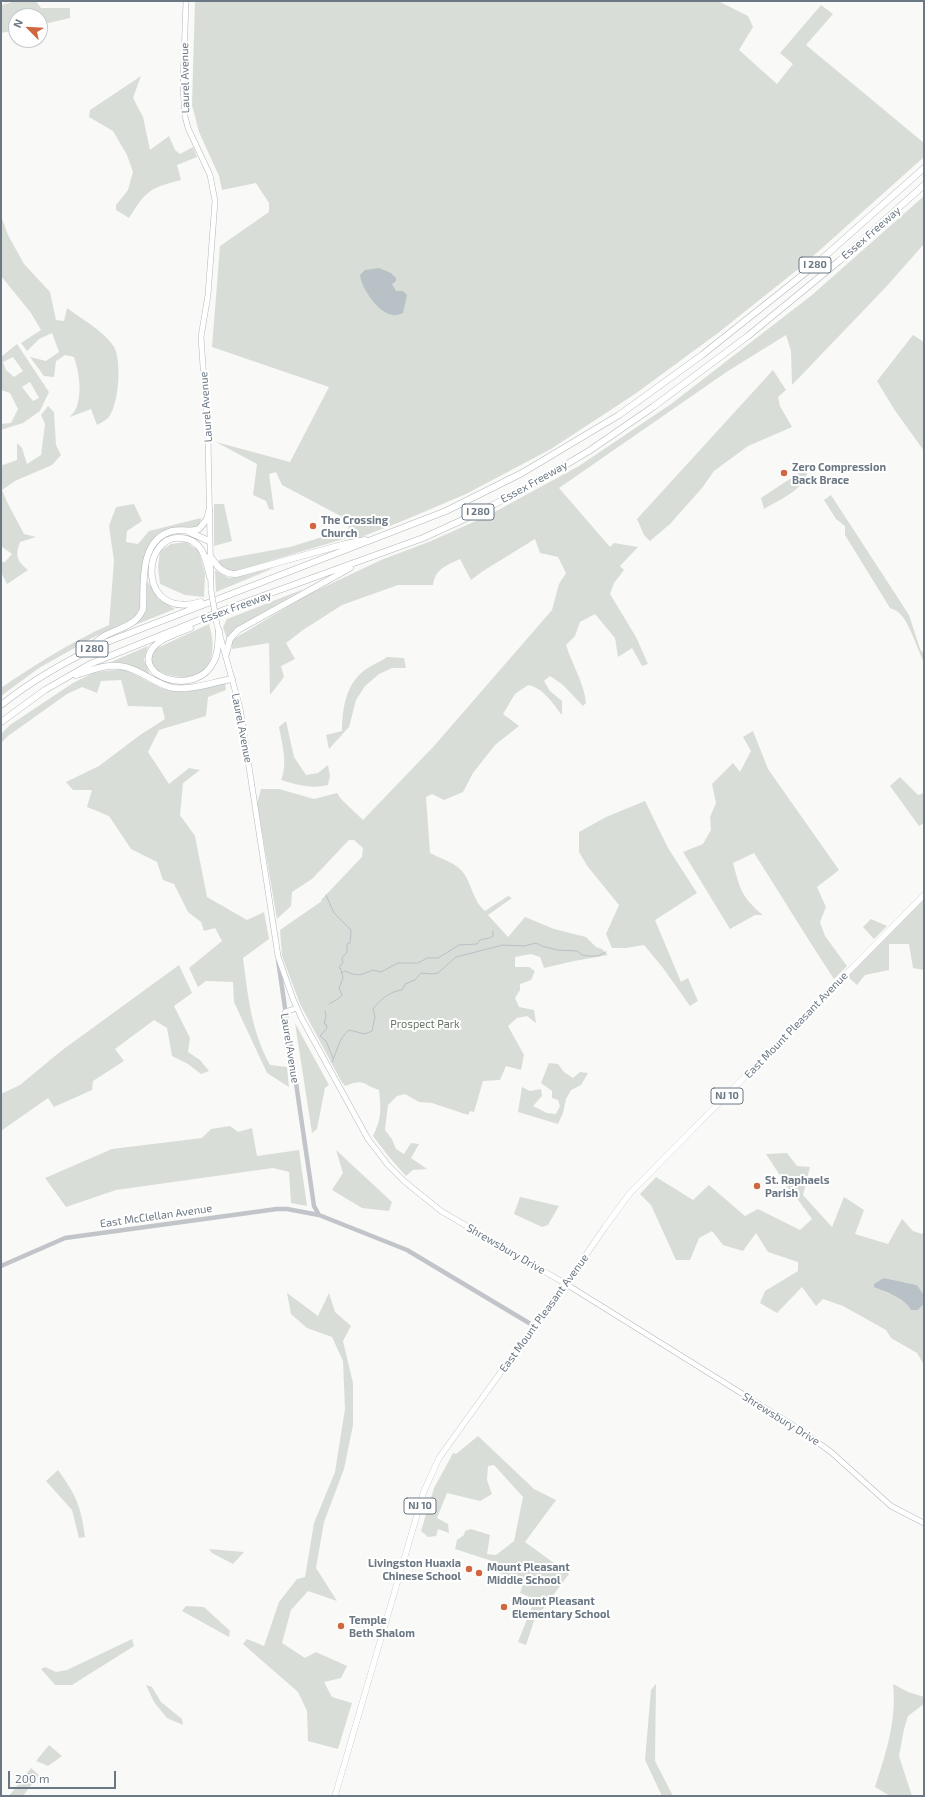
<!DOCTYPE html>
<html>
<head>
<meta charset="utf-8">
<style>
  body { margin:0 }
  #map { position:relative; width:925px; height:1797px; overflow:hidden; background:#f9f9f7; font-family:"Exo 2",sans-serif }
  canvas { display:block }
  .frame { position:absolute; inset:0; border:2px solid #6b7884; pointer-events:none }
  .north { position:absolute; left:8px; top:8px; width:40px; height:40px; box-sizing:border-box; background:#fff; border:1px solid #c4c9ce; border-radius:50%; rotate:294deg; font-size:11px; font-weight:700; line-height:16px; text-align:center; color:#6b7884 }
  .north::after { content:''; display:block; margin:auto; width:14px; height:18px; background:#d06740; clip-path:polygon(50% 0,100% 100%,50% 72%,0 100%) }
  .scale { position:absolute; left:8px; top:1771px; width:108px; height:18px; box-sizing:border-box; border:2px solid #6b7884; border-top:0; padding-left:5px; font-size:12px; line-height:14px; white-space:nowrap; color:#6b7884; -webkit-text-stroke:3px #fff; paint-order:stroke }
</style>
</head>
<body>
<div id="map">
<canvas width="925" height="1797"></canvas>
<div class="frame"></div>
<div class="north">N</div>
<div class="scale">200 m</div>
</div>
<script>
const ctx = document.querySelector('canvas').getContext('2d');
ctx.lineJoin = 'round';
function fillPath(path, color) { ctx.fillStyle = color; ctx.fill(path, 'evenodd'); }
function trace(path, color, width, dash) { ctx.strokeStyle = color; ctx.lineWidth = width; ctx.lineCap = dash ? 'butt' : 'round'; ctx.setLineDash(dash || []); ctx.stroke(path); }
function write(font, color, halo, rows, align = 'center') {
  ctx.font = font + ' "Exo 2",sans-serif'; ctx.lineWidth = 4; ctx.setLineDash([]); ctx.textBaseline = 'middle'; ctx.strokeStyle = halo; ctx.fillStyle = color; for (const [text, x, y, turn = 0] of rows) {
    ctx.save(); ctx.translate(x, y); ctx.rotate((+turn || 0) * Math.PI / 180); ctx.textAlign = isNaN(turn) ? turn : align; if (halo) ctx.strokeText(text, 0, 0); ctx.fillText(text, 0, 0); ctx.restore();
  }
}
const green = new Path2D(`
  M14 1H36L41 8H70V18L40 25V16H16V30L1 33V6Z
  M195 1H718L748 16 753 27 739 50 777 84 793 64 780 53 821 5 833 14 806 45 924 143V157L802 266 718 333 635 394 551 449 466 494 405 520 351 541 347 538 229 573 219 564V560L290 547 348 529 350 521 282 485 276 472 269 474 274 510 269 509 266 501 253 495 257 464 216 442 290 462 329 387 212 347 220 246 269 212V203L256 183 222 190 219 176 199 132 192 105Z
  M141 76 133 98 143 117 150 150 169 136 175 150 180 154 193 147 197 157 177 165 181 180C149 188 146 191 129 218L116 210V205L128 190 133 172 127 155 113 131 89 117 90 110Z
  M924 196V244L886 287 792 385 791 351 786 335 728 371 559 488 610 547 614 543 638 547 620 566 624 570 614 583 610 594 636 637 648 664 642 666 632 648 618 657 615 638 595 614 580 622 575 636 566 645C572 664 584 683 586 703L583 706 563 685 550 676 544 681 550 691 562 701V715C553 704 544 688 528 685L515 694 503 714 519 726 495 745 473 773 463 792 444 800 432 794 426 797 430 853C439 858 454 862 461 870 472 882 472 900 485 911L508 896 512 898 488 915 508 937 525 917 554 929 586 937 596 947 602 949 608 955 574 961 544 968 540 957 531 954 515 957V967H529L535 971 531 980 520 984V990L515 998 519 1007 534 1010 536 1023 527 1016 517 1018 508 1026 524 1055 521 1070 506 1066 500 1080 483 1081 474 1112 470 1111 468 1115 432 1103 419 1102 405 1094 397 1096 388 1105 385 1130 392 1139 396 1149 404 1154 411 1143 419 1144 411 1158 427 1169 413 1170 406 1176 389 1157 373 1136C382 1118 381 1109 379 1090 361 1085 367 1078 345 1086L341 1081 300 1004 282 956 280 930 322 901 321 900 362 857 363 848 354 840H349L312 879 292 892 291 906 277 919 257 803 261 789H279L314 799 337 793 341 799 363 820 434 746 552 610 559 584 566 573 558 557 540 553 535 539 483 571 471 580 460 559C447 565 435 569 433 585H398L342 605 303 630 286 643 295 659 281 666 284 677 270 695 269 643 232 649V640L307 595 381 560 431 541 489 515 579 466 671 404 812 295Z
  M1 216 8 235 24 264 50 292 56 320 64 321 67 308C82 319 105 332 114 347 122 361 119 406 108 418 105 421 100 423 97 425L91 409 70 417C72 414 76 410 77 406 82 390 79 372 74 357L65 355 56 361 54 377 44 376 30 357 46 361 59 352 52 333 39 339 27 351 21 343 41 330 31 313 1 276Z
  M913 335 924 342V451L894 409 877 381Z
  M17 344 49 392 40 411 23 423 1 430V424L11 423 18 409 10 393 1 390V357ZM13 357 23 371 14 377 6 370 3 362ZM30 382 39 398 33 401 22 387Z
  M773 370 786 390 778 397 780 406 792 427 748 446 714 471 702 488 670 524 650 541 644 535 637 519Z
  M48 406 54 412 56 445 61 455 52 465 15 481 2 490 7 502 24 534 36 537 20 542C15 556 17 561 28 570L7 584 1 572V562H5L12 554 1 546V522H2L1 464 3 465 17 460V443L22 448 27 464 41 455 45 424 41 415Z
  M808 467C808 489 780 499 764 509L761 498Z
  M831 495 909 615 920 649 924 654V662C917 649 909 620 898 612 896 610 892 609 890 608L845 535V526L836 519 824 500Z
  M134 504 142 521 127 531 126 542 138 544 149 531 201 518 199 527 167 531 149 545 141 607 131 621 94 637 39 668 1 696V688C36 664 71 642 109 625L114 561 109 526 116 507Z
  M214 504H224L232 541 214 546Z
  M186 542 199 551 205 574 204 597 185 595 160 584 158 567 160 551 171 544Z
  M274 568 216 592 215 570 229 578Z
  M146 579 159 600 175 609 135 625 146 612 147 599Z
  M304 589 237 627 227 639 223 627 227 619Z
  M209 624C219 657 209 685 169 675 163 673 155 671 152 664 150 659 153 653 155 649Z
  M148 646 144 660 150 675 127 664 111 662Z
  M387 657 404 658 406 668H392L379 674 365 686 356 700 349 727 329 749 326 735 342 731C342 711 345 691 358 676 365 668 378 663 387 657Z
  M124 669 161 688 185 692 225 682 226 690 208 697 206 716 159 730 148 752 169 784 189 768 200 770 183 783 180 815 195 836 207 897 247 920 264 912 269 939 243 958C248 996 251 1030 270 1065L287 1067 289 1087 267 1073 234 1002 233 982 206 981 198 987 189 968 222 941 215 928 204 931 201 922 188 912 174 884 163 880 157 862 131 849 109 816 87 807 92 790H73L66 782 99 766 140 735 165 719 162 707 128 706 121 680 101 681 97 693 82 687 67 694 8 736 1 743V734L10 725 73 683 95 672Z
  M286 721 294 757 306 775 318 773 328 765 330 776 328 785C311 789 298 785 281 780 288 764 282 744 279 727Z
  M753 731 768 769 839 870 817 887 826 907 820 922 825 936 847 966 834 979C806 937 781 895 754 853L733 863C740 889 742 898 763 915H755L730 929 683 852 703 844 711 830 710 817 716 803 712 784 733 763 740 772 751 751 743 737Z
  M900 777 918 795 924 793V823L919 826 890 786Z
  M645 801 668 848 697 893 655 920 681 982 688 978 698 1001 690 1006 663 968 644 945 626 948H612L606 934 619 905 588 867 579 852V832L606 817Z
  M924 899V970L913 968 909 944H889V970L865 975 857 985 847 976Z
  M871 919 887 926 874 939 863 927Z
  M179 965 192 993 174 1006 190 1038 188 1052 200 1060 209 1071 201 1074 188 1064 172 1056 167 1028 154 1020 115 1049 124 1061 93 1081 92 1090 54 1107 48 1098 1 1131V1094L20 1085 61 1051Z
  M295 1023 329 1085 325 1088 317 1129 312 1133Z
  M549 1063 558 1064 564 1072 573 1078 580 1072 588 1073 581 1085 571 1090 566 1099 563 1113 558 1124 518 1112 522 1087 530 1091 541 1089 542 1096 533 1106 547 1113 556 1114 560 1106 558 1100 552 1098V1091L541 1083Z
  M230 1126 238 1132 252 1128 257 1156 299 1150 307 1206 291 1203 289 1172 273 1168 116 1190 66 1207 45 1178 112 1149 202 1138 211 1129Z
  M336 1150 392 1202 389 1211 362 1208 332 1190 343 1173Z
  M787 1153 797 1166 810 1167 803 1195 832 1227 844 1197 864 1210 855 1234 888 1244 902 1219 913 1231 922 1234 924 1231V1295L917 1285 884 1278 876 1288 902 1299 918 1310 924 1304V1365L917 1353 891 1338 886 1330 843 1306 823 1299 816 1306 802 1287 777 1313 760 1303 765 1291 798 1271V1262L768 1252 756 1233 743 1251 723 1245 712 1231 699 1238 690 1260H676L651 1205 640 1194 656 1177 693 1200 709 1185 745 1216 758 1209 800 1230 812 1219 796 1197H794L766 1154Z
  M520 1197 559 1206 548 1225 542 1227 514 1214Z
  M287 1293 318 1316 329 1293 335 1312 351 1326 343 1341 353 1383V1425L344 1469 324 1522 316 1568 337 1601 308 1591 291 1610 282 1643 305 1658 316 1652 347 1666 341 1678 324 1682 332 1697 352 1703 338 1749 308 1741 307 1711 298 1692 243 1644 247 1639 264 1646 279 1602 297 1579 305 1577 314 1523 335 1472 345 1409 343 1361 332 1337 307 1328 291 1314Z
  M478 1436 534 1489 556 1500 525 1542 569 1574 534 1621 526 1645 518 1642 535 1599 520 1593 524 1581 493 1571 495 1562 455 1549 457 1540 464 1535 465 1531 471 1529 490 1535 487 1554 496 1555 514 1541 523 1497 494 1465 488 1466 487 1480 492 1494 480 1501 447 1493 437 1518 448 1524 449 1533 438 1529 436 1536 428 1537 421 1531 434 1488 451 1457 453 1453 456 1454Z
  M58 1470C76 1495 81 1506 85 1537L79 1538 72 1510 46 1481Z
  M209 1549 244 1552 233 1564 212 1553Z
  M186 1606 204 1607 230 1631 229 1637 182 1611Z
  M132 1639 134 1646 72 1685H55L41 1669 45 1667 56 1672 67 1670Z
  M656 1684 655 1761 673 1796H662L645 1760 651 1690Z
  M893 1684 908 1692 924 1697V1704L908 1716 904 1729 899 1756 912 1796H890L875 1787C886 1753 897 1720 893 1684Z
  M146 1685 152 1687 161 1702 182 1719 183 1725 167 1718 154 1702Z
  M49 1745 62 1756 48 1766 36 1761Z
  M31 1768 39 1775 23 1796H9Z`);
const water = new Path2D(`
  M379 268 391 273 396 278V281L392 284 396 291H403L407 295 403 313C400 314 396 316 393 315 379 314 361 288 360 275L365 270Z
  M884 1278 917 1285 924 1295V1304L918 1310H911C904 1297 887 1293 874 1287V1284Z`);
const stream = new Path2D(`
  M326 895 334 913 351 930 350 943 347 944V952L342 958 343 962 339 968 341 969 343 978 339 988 342 995 338 999 329 1004
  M341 973 345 971C358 977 361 975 373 970L381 972 398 963H418L427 958H438L459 945 477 944 480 940 489 938 493 936V931
  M325 1011 326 1016 324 1024H326L327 1028 320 1036 326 1041 333 1058
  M332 1062C338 1050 338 1039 349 1030L365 1034 372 1031 375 1017 373 1009C379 1000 391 991 402 990L405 984 415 980 421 973 432 974 438 973 456 957 503 945 524 946 536 943 542 946 557 950 577 951 582 955 588 956H598L606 952`);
const tertiary = new Path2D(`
  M278 960 314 1206 319 1215
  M1 1266 65 1238 277 1209H287L319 1215 407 1250 534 1326`);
const secondary = new Path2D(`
  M186 1 183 86 185 116 188 128 210 175 215 201 208 295 201 337 208 439 211 590
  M217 625 240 708 278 956 293 999 302 1019 368 1139 388 1165 404 1181 441 1211 566 1284 802 1431 831 1452 891 1506 924 1523
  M285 1012 297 1008`);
const primary = new Path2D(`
  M1 2 3 1
  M335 1796 424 1491 439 1458 534 1326 566 1284 605 1227 630 1193 924 895`);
const motorway = new Path2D(`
  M189 532 209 541
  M210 556C217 566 222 574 236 574L345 544 365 540
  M201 602C136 621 141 533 182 538 203 540 206 560 210 577
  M190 628C178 633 160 638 152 649 133 677 197 698 214 661 219 652 218 640 219 631
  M90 647C95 643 101 637 108 634 122 627 137 625 143 609 144 583 139 540 172 531 181 529 190 532 199 529L207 519 209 511
  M226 654 230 639 238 630 350 568
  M76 675C90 671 105 664 120 666 140 668 155 685 174 688 194 690 213 682 232 679
  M1 705C34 679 69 659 107 642L446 511 522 473 619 415 702 355 815 265 924 168
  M1 722 45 690 90 664 224 610 423 538 480 512 545 477 589 451 653 407 748 336 839 261 924 185`);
const secondaryBridge = new Path2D(`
  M211 590 217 625`);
const markers = [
  [784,473,4,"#d06740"],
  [313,526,4,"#d06740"],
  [757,1186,4,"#d06740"],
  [469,1569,4,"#d06740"],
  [479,1573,4,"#d06740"],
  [504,1607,4,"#d06740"],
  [341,1626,4,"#d06740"]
];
const shields = [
  [815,265,32],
  [478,512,32],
  [92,649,32],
  [727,1096,32],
  [420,1506,32]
];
const shieldNames = [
  ["I 280",815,265],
  ["I 280",478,512],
  ["I 280",92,649],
  ["NJ 10",727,1096],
  ["NJ 10",420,1506]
];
const streetNames = [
  ["Laurel Avenue",185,78,-91],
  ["Essex Freeway",871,233,-41],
  ["Laurel Avenue",206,407,-94],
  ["Essex Freeway",534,482,-29],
  ["Essex Freeway",236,607,-20],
  ["Laurel Avenue",242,728,79],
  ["East Mount Pleasant Avenue",796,1025,-46],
  ["Laurel Avenue",290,1048,81],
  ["East McClellan Avenue",156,1216,-8],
  ["Shrewsbury Drive",506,1249,30],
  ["East Mount Pleasant Avenue",544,1313,-54],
  ["Shrewsbury Drive",781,1419,32]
];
const poiNames = [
  ["Zero Compression",792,467],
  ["Back Brace",792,480],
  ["The Crossing",321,520],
  ["Church",321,533],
  ["St. Raphaels",765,1180],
  ["Parish",765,1193],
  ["Livingston Huaxia",461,1563,"right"],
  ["Chinese School",461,1576,"right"],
  ["Mount Pleasant",487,1567],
  ["Middle School",487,1580],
  ["Mount Pleasant",512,1601],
  ["Elementary School",512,1614],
  ["Temple",349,1620],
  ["Beth Shalom",349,1633]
];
const parkNames = [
  ["Prospect Park",425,1024]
];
fillPath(green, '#d9ddd7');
fillPath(water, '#b8c1c6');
trace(stream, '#b8c1c6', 1);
trace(secondary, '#b3b8bc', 6);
trace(primary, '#b4b8bc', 6);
trace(motorway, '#b2b6b9', 7);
trace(tertiary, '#c1c4c8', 4.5);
trace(secondary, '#fff', 5);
trace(primary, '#fff', 5.5);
trace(motorway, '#fff', 6);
trace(secondaryBridge, '#b3b8bc', 6, []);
trace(secondaryBridge, '#fff', 5);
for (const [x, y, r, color] of markers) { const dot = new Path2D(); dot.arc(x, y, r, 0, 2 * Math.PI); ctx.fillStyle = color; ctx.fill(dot); trace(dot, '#fff', 1.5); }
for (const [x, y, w] of shields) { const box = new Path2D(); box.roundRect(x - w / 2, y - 8, w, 16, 3); ctx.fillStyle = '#fff'; ctx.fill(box); trace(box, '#6b7884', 1); }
write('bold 10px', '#6b7884', null, shieldNames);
write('11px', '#6b7884', '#fff', streetNames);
write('bold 11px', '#6b7884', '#fff', poiNames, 'left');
write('11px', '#687766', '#fff', parkNames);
</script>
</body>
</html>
